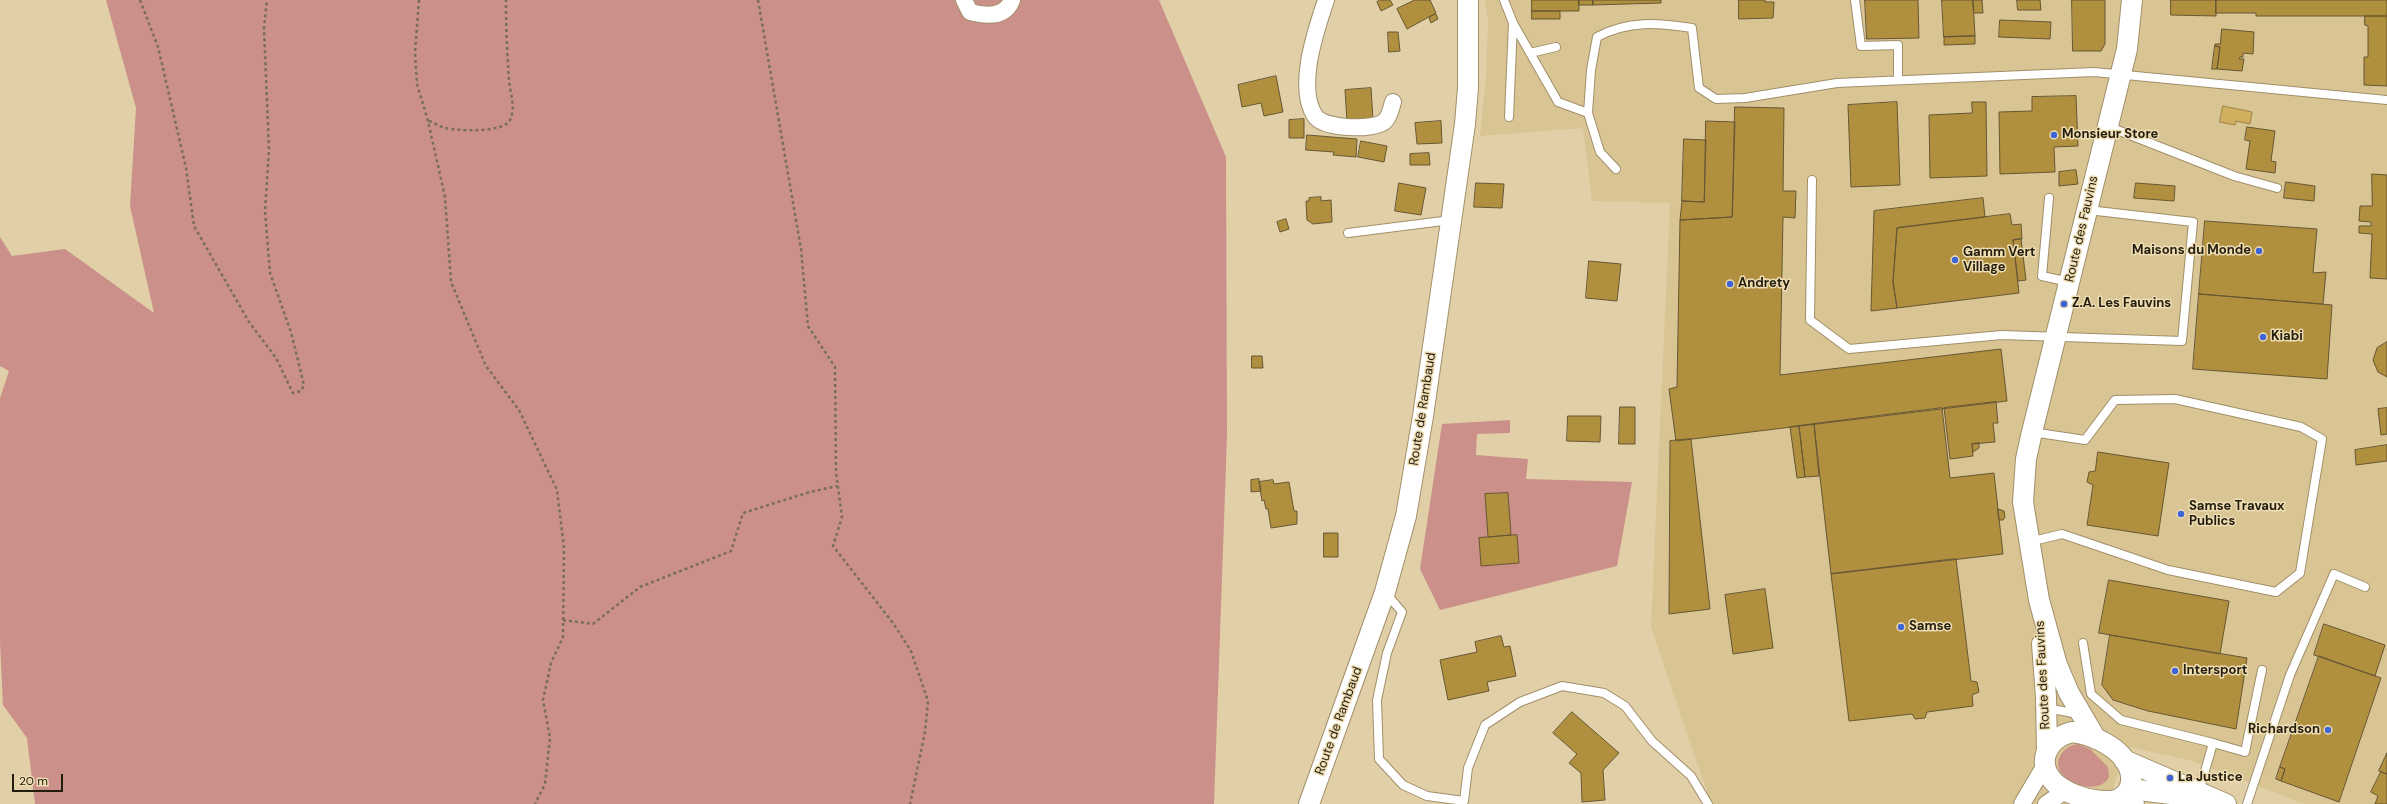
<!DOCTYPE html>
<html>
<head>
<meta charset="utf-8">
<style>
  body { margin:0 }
  #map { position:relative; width:2387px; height:804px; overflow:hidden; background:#e1cfa7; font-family:"DM Sans",sans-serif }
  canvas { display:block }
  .scale { position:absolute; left:12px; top:774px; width:51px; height:18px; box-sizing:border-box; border:2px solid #231d0d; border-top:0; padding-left:5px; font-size:12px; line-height:14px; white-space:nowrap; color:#231d0d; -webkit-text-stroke:3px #eedcb3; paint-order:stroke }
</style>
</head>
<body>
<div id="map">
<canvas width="2387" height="804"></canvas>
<div class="scale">20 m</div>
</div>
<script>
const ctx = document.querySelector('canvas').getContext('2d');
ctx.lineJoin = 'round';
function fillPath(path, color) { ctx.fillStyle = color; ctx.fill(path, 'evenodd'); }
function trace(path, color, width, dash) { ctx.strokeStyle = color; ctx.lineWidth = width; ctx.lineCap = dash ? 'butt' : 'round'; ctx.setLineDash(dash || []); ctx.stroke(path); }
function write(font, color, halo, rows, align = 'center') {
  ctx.font = font + ' "DM Sans",sans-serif'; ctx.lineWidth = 3; ctx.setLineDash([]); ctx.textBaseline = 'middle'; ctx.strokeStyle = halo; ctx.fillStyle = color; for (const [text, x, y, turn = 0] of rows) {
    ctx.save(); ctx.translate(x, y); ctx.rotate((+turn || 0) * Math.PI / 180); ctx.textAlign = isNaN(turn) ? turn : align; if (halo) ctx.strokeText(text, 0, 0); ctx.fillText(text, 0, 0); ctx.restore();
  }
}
const built = new Path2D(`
  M1485 0H2387V804H2305L2189 760 2125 746 2109 804H1711L1651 627 1670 203 1592 201 1583 128 1480 136 1486 77 1488 21Z`);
const green = new Path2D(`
  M106 0H1159L1226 157 1227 436 1214 804H35L27 738 3 705 0 642V398L9 371 0 366V237L12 256 65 249 154 313 130 206 136 108Z
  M1510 420V433L1477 434 1476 455 1528 459 1526 479 1632 482 1617 566 1440 610 1420 569 1442 424Z
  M2078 744 2090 749 2108 767 2109 777C2101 793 2074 787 2063 775 2051 762 2063 746 2078 744Z`);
const water = new Path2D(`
  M2223 106 2252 112 2250 124 2236 121 2235 125 2220 122Z`);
const building = new Path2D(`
  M1380 0H1390L1393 5 1381 11 1377 2Z
  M1415 0H1430L1436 13 1407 29 1397 9Z
  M1532 0H1579V11H1532Z
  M1579 0H1593V5H1579Z
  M1593 0H1661V3L1593 5Z
  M1739 0H1765V2H1774L1773 18 1739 19Z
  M1865 0H1918L1919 38 1867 39Z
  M1942 0H1973L1975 36 1944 37Z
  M1973 0H1982L1983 13H1974Z
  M2017 0H2040L2041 10H2018Z
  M2072 0H2105V44L2101 51H2073Z
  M2171 0H2216V16L2171 15Z
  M2216 0H2387V16H2256V13H2216Z
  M1532 11H1560V19H1532Z
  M1436 14 1438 19 1431 23 1429 18Z
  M2365 16H2387V86L2364 85V57H2368V26L2365 25Z
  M2000 20 2051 22 2050 39 1999 37Z
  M2222 29 2254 32 2253 54 2243 53V57H2240L2239 59H2244L2242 71 2217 69 2220 47 2215 46V44H2220Z
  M1388 32H1398L1400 51 1389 52Z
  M1975 36V44L1944 45V37Z
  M2215 46 2220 47 2217 69H2212Z
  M1276 76 1283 112 1264 116 1261 103 1242 107 1238 85Z
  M1371 88 1373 119 1347 121 1345 90Z
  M2076 96 2078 146 2054 147 2055 172 2000 174 1999 112 2032 111V97Z
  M1897 102 1900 185 1851 187 1848 105Z
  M1972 102H1986L1987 176 1930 178 1929 115 1972 113Z
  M1735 107 1784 108 1783 191H1796L1795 218 1783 217 1780 375 2001 349 2007 401 1676 441 1669 389 1677 387 1680 220 1732 217Z
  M1304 119V138H1289V120Z
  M1441 121 1442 143 1417 144 1415 123Z
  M1706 121 1735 122 1732 217 1680 220 1682 201 1704 202Z
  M2247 127 2275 131 2271 161 2276 162 2275 173 2246 169 2250 141 2245 140Z
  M1307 135 1357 139 1356 157 1333 155 1334 152 1306 150Z
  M1684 139 1706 140 1704 202 1682 201Z
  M1361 141 1387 146 1384 162 1358 157Z
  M1429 153 1430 165H1410V154Z
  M2076 170 2078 184 2059 186V172Z
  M2372 174 2387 175V279L2370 278 2372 234 2359 233V226H2371V222L2359 221 2360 206H2372Z
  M2286 182 2315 186 2314 201 2284 198Z
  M1399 183 1426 188 1421 215 1395 211Z
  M1476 183 1504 184 1502 208 1474 207Z
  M2136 183 2175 186 2174 201 2134 198Z
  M1321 197V201L1331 200 1332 222 1313 224 1307 220 1306 201H1309V198Z
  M1983 198 1985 217 1897 228 1893 282 1897 308 1871 311 1874 211Z
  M2010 214 2012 225 2021 224 2022 239 2013 240 2019 293 1897 308 1893 282 1897 228Z
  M1286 219 1289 229 1280 232 1277 222Z
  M2205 221 2317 229 2313 273 2326 272 2323 304 2199 294Z
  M2021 239 2026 280 2018 281 2013 240Z
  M1589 261 1621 264 1617 301 1586 298Z
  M2199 294 2332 305 2327 379 2193 369Z
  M2387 342V377L2378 372 2373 360 2377 348Z
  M1252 356H1262L1263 368H1252Z
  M1996 402 1998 423H1993L1995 442 1972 444 1973 456 1950 459 1944 408Z
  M1620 407H1635V444H1619Z
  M1942 408 1950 478 1994 473 2003 554 1831 574 1814 424Z
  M2387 408V434L2381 435 2378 409Z
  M1568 416H1601L1600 442 1567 441Z
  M1814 424 1819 476 1805 477 1799 426Z
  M1799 426 1805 477 1797 478 1790 427Z
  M1691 439 1710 609 1669 614 1670 441Z
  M1979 443V448L1973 452 1972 444Z
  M2387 445V461L2356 465 2355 450Z
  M2098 452 2169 463 2158 536 2087 525 2093 485 2087 482 2089 472 2095 471Z
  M1259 479 1261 491 1251 492V480Z
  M1273 480 1274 484 1289 482 1294 511H1297V524L1271 528 1268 509H1266L1264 500 1262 501 1259 482Z
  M1508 493 1511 535 1488 537 1485 494Z
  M1998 509 2004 511 2005 517 2003 520H1999Z
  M1324 533H1338V557H1324Z
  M1517 535 1519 563 1481 566 1479 538Z
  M1956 559 1971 681 1977 682 1979 692 1972 695 1973 706 1927 712 1925 718 1915 719 1912 714 1849 721 1831 574Z
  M2109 580 2229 601 2220 654 2099 633Z
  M1765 589 1773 648 1733 654 1725 595Z
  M2324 624 2385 645 2375 676 2314 655Z
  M2110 635 2247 658 2236 729 2148 711 2113 700 2102 685Z
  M1501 636 1504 647 1510 646 1516 676 1487 682 1489 691 1448 700 1440 660 1477 652 1475 642Z
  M2319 656 2381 678 2339 802 2281 781 2285 769 2280 767Z
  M1572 712 1619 753 1603 770 1605 800 1582 802 1581 773 1569 763 1577 754 1553 733Z
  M2387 753V774L2379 771Z
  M2280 767 2285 769 2281 781 2276 779Z
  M2381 772 2387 774V804H2375L2378 796 2371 792Z`);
const path = new Path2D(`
  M140 0 158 47 186 168 194 226 249 322 276 358 293 393 301 391 304 385 291 332 270 273 265 211 269 150 264 28 267 0
  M419 0 415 53 417 84 428 121 445 197 451 282 486 366 519 410 557 490 564 548 563 637 551 663 543 700 550 738 545 784 535 804
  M758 0 801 249 808 326 835 367 836 472 842 517 833 546 893 623 911 651 928 701 925 732 910 804
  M429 121C434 123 440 127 446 128 458 131 504 133 510 120 516 107 510 93 509 80 507 54 506 27 506 0
  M563 620 593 624 640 587 731 551 743 513 810 492 837 486`);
const service = new Path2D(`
  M1504 0 1513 23 1509 117
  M1855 0 1861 46 1898 45V79
  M1513 23 1558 102 1588 113 1600 152 1616 169
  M1530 53 1556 47
  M1588 113 1591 70 1597 37C1629 20 1658 23 1692 28L1699 88 1716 99 1745 98 1837 83 2094 72 2387 100
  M2107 126 2234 176 2277 188
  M1812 180 1810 320 1849 349 2002 335 2182 341 2193 222 2088 210
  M2049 198 2042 276 2069 282
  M1348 233 1451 220
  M2029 542 2062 534 2168 570 2276 592 2300 573 2322 439 2301 427 2175 399 2115 400 2085 440 2032 432
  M1385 592 1402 612 1387 653 1377 700 1379 759 1403 785 1427 796 1464 801 1468 768 1485 725 1520 702 1562 686 1604 693 1625 706 1652 741 1691 776 1708 804
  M2083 643 2091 694 2121 720 2213 743
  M2047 708 2078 714
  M2199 792 2213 743 2245 752 2262 670
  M2247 804 2290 675 2334 574 2365 587`);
const minor = new Path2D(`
  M964 0 970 12C985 16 1005 18 1012 0
  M1326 0C1316 30 1296 87 1315 116 1323 129 1375 131 1385 121 1390 116 1391 108 1393 102
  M2127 793 2136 804
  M2022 804 2045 765
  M2046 804 2065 791`);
const tertiary = new Path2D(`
  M2042 644 2046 697 2047 750
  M2072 732C2092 734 2122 748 2129 768 2136 786 2125 802 2107 801 2090 801 2069 795 2056 784 2034 764 2047 738 2072 732Z
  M2096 739 2069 693 2057 665 2039 600 2023 502 2026 459 2032 432 2127 49 2132 0
  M2124 760 2226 804
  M2130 789 2195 797
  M1309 804 1385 592 1406 516 1423 416 1465 124 1468 88V0`);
const markers = [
  [2054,135,4,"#3e64d5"],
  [2259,251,4,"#3e64d5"],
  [1955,260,4,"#3e64d5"],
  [1730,284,4,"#3e64d5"],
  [2064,304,4,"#3e64d5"],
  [2263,337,4,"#3e64d5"],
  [2181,514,4,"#3e64d5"],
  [1901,627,4,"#3e64d5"],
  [2175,671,4,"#3e64d5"],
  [2328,730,4,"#3e64d5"],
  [2170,778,4,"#3e64d5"]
];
const poiNames = [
  ["Monsieur Store",2062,135],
  ["Maisons du Monde",2251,251,"right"],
  ["Gamm Vert",1963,253],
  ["Village",1963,268],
  ["Andrety",1738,284],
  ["Z.A. Les Fauvins",2072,304],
  ["Kiabi",2271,337],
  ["Samse Travaux",2189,507],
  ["Publics",2189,522],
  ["Samse",1909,627],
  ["Intersport",2183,671],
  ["Richardson",2320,730,"right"],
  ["La Justice",2178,778]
];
const streetNames = [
  ["Route des Fauvins",2082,229,-77],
  ["Route de Rambaud",1423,409,-81],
  ["Route des Fauvins",2043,675,-93],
  ["Route de Rambaud",1339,721,-70]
];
fillPath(built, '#d9c494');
fillPath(green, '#ca9089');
fillPath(water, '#d1af5f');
trace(water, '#9d8346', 1);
fillPath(building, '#b08f3e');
trace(building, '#675733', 1);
trace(service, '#a18f69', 10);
trace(minor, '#a18f69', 18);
trace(tertiary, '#a18f69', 22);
trace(path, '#7a6f54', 2.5, [3, 3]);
trace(service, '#fff', 8);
trace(minor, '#fff', 16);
trace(tertiary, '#fff', 20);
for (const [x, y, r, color] of markers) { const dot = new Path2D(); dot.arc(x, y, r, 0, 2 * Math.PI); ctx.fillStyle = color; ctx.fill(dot); trace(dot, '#eedcb3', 1.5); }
write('bold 13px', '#231d0d', '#eedcb3', poiNames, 'left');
write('13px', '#231d0d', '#eedcb3', streetNames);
</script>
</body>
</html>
